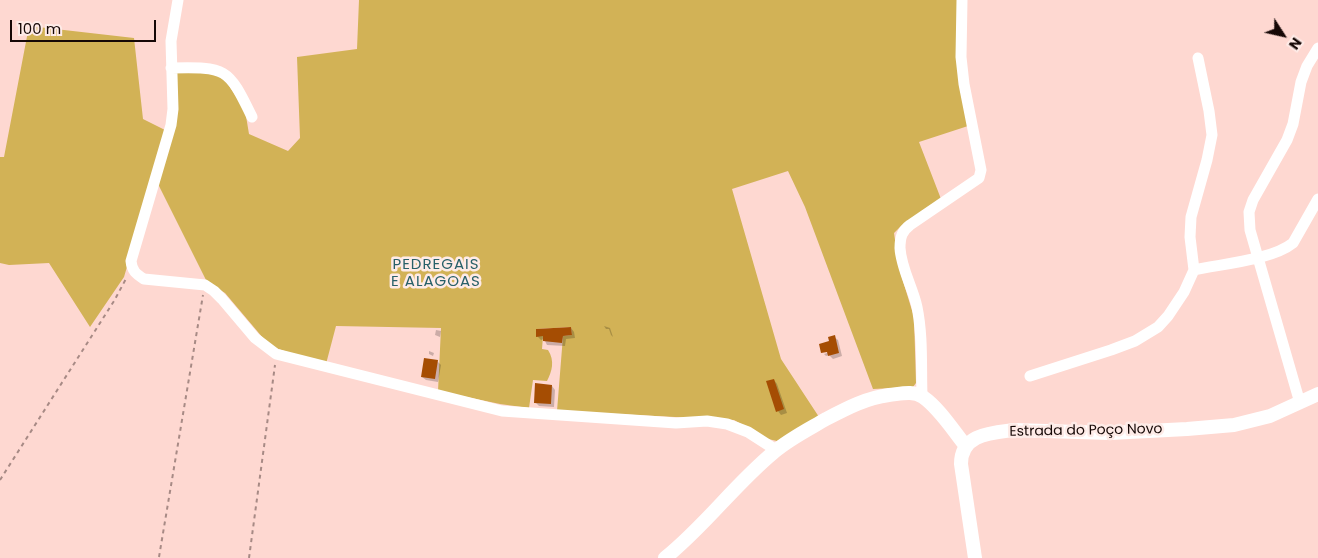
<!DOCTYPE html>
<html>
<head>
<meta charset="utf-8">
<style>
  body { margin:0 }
  #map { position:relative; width:1318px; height:558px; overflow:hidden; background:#fed8d1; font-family:Poppins,sans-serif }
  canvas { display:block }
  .north { position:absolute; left:1258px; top:10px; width:50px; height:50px; -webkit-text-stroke:4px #feebe7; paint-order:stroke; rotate:125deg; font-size:14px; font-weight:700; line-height:20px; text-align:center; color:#160806 }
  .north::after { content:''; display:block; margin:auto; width:18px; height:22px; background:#160806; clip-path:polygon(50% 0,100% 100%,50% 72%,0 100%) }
  .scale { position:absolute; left:10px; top:20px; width:146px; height:22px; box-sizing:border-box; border:2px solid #160806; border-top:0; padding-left:6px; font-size:15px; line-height:18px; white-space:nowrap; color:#160806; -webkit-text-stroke:4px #feebe7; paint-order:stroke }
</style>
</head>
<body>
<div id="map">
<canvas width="1318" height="558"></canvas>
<div class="north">N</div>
<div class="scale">100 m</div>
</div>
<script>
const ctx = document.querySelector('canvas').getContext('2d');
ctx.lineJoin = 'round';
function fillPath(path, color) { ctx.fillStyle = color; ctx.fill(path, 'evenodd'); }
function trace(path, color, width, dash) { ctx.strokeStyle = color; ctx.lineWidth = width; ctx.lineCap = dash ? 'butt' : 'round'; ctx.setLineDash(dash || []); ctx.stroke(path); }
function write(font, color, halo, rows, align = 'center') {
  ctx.font = font + ' Poppins,sans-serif'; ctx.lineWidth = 5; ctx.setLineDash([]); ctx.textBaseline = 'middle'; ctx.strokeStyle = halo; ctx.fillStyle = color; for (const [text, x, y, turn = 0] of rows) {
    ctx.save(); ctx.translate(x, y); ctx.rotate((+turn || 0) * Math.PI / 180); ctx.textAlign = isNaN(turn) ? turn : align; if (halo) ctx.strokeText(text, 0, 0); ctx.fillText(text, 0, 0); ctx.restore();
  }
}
const green = new Path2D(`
  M359 0H958L968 126 919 142 941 199 900 227 894 233 899 268 914 317 916 383 913 387 873 389 805 207 788 171 732 189 781 359 819 417 777 441 768 439 734 420 557 411 563 336 572 335 571 327 536 329V336H543L542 349 548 350C555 361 552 371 547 381L533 380 529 408 500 404 438 391 441 328 336 326 326 364 275 348 263 338 225 293 207 282 158 184 174 72 206 71 222 75 245 110 249 134 288 151 300 138 297 57 357 49Z
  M29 26 134 38 143 119 167 131 124 277 90 327 49 263 9 265 0 263V157H4Z`);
const shadow = new Path2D(`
  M604 326 610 328 613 337 611 335 609 329H606Z
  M571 328 574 332 575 338 566 339 565 346 547 345 544 339 541 340 537 336Z
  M436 330 441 331 440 337 435 335Z
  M834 337 838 340 842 356 833 359 829 355 826 356 824 354 833 351 832 349 823 351V353L820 345 831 342 830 338Z
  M429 351 434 353 433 356 429 354Z
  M437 361 441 365 438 382 426 380 422 377Z
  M774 380 777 384 787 413 781 415 778 411Z
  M552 386 555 390 554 407 539 406 535 402Z`);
const building = new Path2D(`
  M571 327 572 335 563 336 562 343 543 341V336L536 337V329Z
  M835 335 839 353 828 356 827 352 821 353 819 344 829 341 828 337Z
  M424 358 438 360 435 379 421 377Z
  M774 379 784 409 776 412 766 381Z
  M535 383 552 385 551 404 534 403Z`);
const path = new Path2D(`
  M0 480 114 301 127 277
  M159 557 203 295
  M249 558 275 365`);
const minor = new Path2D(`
  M178 0 171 41 173 109 171 125 131 261C132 271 136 274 144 279L205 285 214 291 222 299 255 338 276 354 502 411 676 423 707 421 727 424 748 432 776 450
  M171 68C226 67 228 67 252 117
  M1194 270C1221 264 1272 260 1293 243L1318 199
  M1030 376 1111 350 1135 341 1158 327 1168 316 1184 292 1194 270 1190 237 1191 217 1207 160 1212 135 1209 111 1198 58
  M922 396C921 367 923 336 917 307 913 288 901 268 900 248 900 237 902 231 910 225L979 178 981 170 964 84 961 57 962 0
  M1300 403 1250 230 1249 212 1253 200 1287 140 1293 124 1301 82 1307 66 1318 48`);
const tertiary = new Path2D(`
  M665 558C705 526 735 484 774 452 789 439 809 429 826 419 847 408 866 398 889 395 900 394 913 390 923 397 939 408 953 430 965 445
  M975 558 961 464C961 434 990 433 1014 430L1110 433 1187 429 1234 425 1270 416 1318 394`);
const streetNames = [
  ["Estrada do Poço Novo",1086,431,-1]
];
const neighbourhoodNames = [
  ["PEDREGAIS",436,265],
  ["E ALAGOAS",436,282]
];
fillPath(green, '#d2b256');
fillPath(shadow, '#0003');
fillPath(building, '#a54d03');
trace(path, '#a78a85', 2, [4, 4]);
trace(minor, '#fff', 11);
trace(tertiary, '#fff', 14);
write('14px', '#160806', '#feebe7', streetNames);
ctx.letterSpacing = '1px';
write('15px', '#286069', '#feebe7', neighbourhoodNames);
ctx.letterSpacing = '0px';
</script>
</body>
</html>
